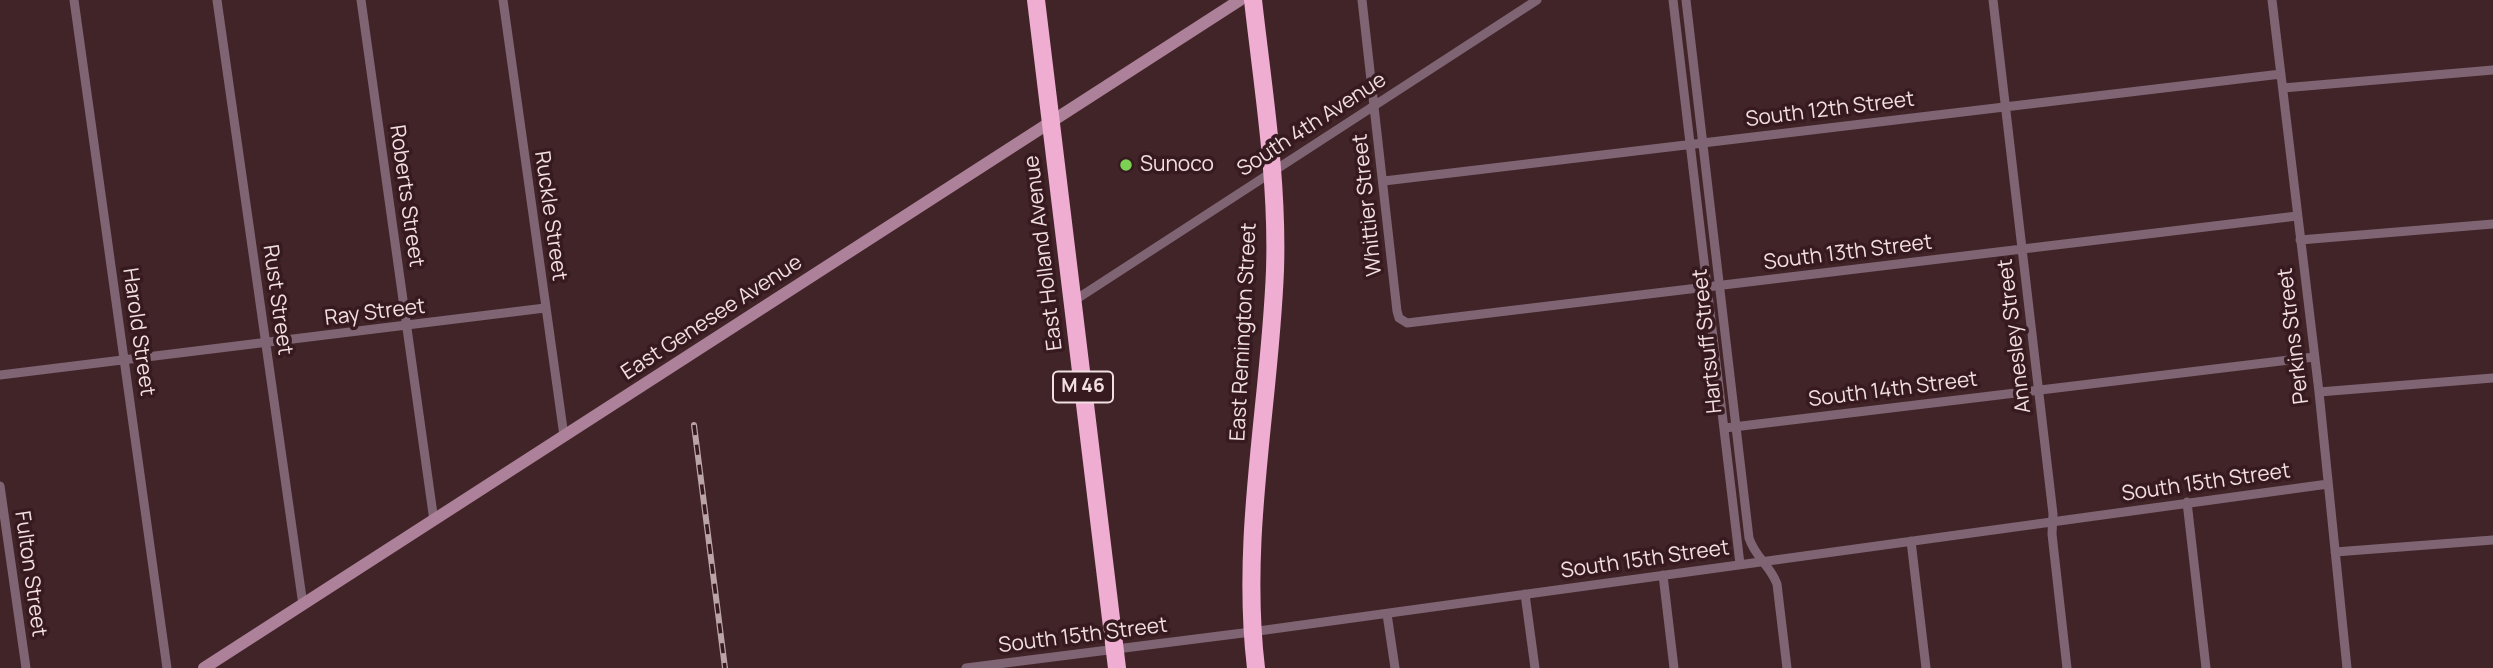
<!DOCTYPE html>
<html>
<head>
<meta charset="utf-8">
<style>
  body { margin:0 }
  canvas { display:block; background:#412428 }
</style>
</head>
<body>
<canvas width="2493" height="668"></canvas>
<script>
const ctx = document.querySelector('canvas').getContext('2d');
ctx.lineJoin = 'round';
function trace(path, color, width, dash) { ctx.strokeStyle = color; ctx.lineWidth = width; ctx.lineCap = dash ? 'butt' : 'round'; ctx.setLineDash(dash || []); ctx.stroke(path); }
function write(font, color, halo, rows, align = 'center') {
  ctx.font = font + ' Manrope,sans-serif'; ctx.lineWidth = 7; ctx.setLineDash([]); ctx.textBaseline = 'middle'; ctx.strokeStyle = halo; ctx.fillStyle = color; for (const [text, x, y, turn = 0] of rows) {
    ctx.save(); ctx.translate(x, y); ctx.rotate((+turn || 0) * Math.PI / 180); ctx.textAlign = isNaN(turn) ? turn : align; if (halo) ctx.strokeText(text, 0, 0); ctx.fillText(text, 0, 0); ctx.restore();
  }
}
const street = new Path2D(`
  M74 0 167 668
  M217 0 303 605
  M361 0 434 521
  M503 0 564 436
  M1362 0 1397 311 1399 318 1407 323 2297 216
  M1673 0 1740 564
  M1686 0 1749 538C1755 557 1770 565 1777 584L1787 668
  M1993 0 2053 514 2052 534 2067 668
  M2272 0 2319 392 2347 668
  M2283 88 2493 70
  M1384 181 2281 74
  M2300 240 2493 224
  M1072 302 1537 0
  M0 375 545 308
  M2319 392 2493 378
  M1725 428 2314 357
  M0 486 26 668
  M2187 502 2206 668
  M1911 541 1926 668
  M2335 552 2493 540
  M1663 575 1674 668
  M1525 594 1535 668
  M1387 614 1395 668
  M966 668 1251 632 2328 484`);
const secondary = new Path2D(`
  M204 668 1240 0`);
const highway = new Path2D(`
  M1036 0 1117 668
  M1253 0C1263 89 1278 180 1275 270 1270 403 1240 535 1256 668`);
const rail = new Path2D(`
  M694 425 725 668`);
const markers = [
  [1126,165,7,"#7cd155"]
];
const shields = [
  [1083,387,60]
];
const shieldNames = [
  ["M 46",1083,387]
];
const streetNames = [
  ["South 12th Street",1830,110,-7],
  ["South 4th Avenue",1312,125,-33],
  ["Roberts Street",406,196,82],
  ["Whittier Street",1368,205,-96],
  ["Ruckle Street",550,216,82],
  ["East Holland Avenue",1044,253,-97],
  ["South 13th Street",1848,253,-7],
  ["Rust Street",277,300,82],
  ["Ray Street",375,313,-7],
  ["East Genesee Avenue",712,318,-33],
  ["Harold Street",138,332,82],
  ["East Remington Street",1244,332,-87],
  ["Annesley Street",2015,336,-97],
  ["Perkins Street",2294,336,-97],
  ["Hartsuff Street",1708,341,-96],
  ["South 14th Street",1893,390,-7],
  ["South 15th Street",2206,483,-8],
  ["South 15th Street",1645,560,-8],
  ["Fulton Street",30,574,82],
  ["South 15th Street",1083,636,-7]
];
const poiNames = [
  ["Sunoco",1140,165]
];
trace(street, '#7f6473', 9);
trace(secondary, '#ad8199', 12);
trace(highway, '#f0add2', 18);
trace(rail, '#baa4a7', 6);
trace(rail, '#361a1f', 3.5, [10]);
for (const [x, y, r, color] of markers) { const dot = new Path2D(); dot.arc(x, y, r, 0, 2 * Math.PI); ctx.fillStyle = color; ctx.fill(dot); trace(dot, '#361a1f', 2.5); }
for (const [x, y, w] of shields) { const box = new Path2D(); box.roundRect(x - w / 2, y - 15.5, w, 31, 5); ctx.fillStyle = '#361a1f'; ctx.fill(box); trace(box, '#f2dfe1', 2); }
write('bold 19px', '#f2dfe1', null, shieldNames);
write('21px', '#f2dfe1', '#361a1f', streetNames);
write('21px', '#f2dfe1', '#361a1f', poiNames, 'left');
</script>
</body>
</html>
